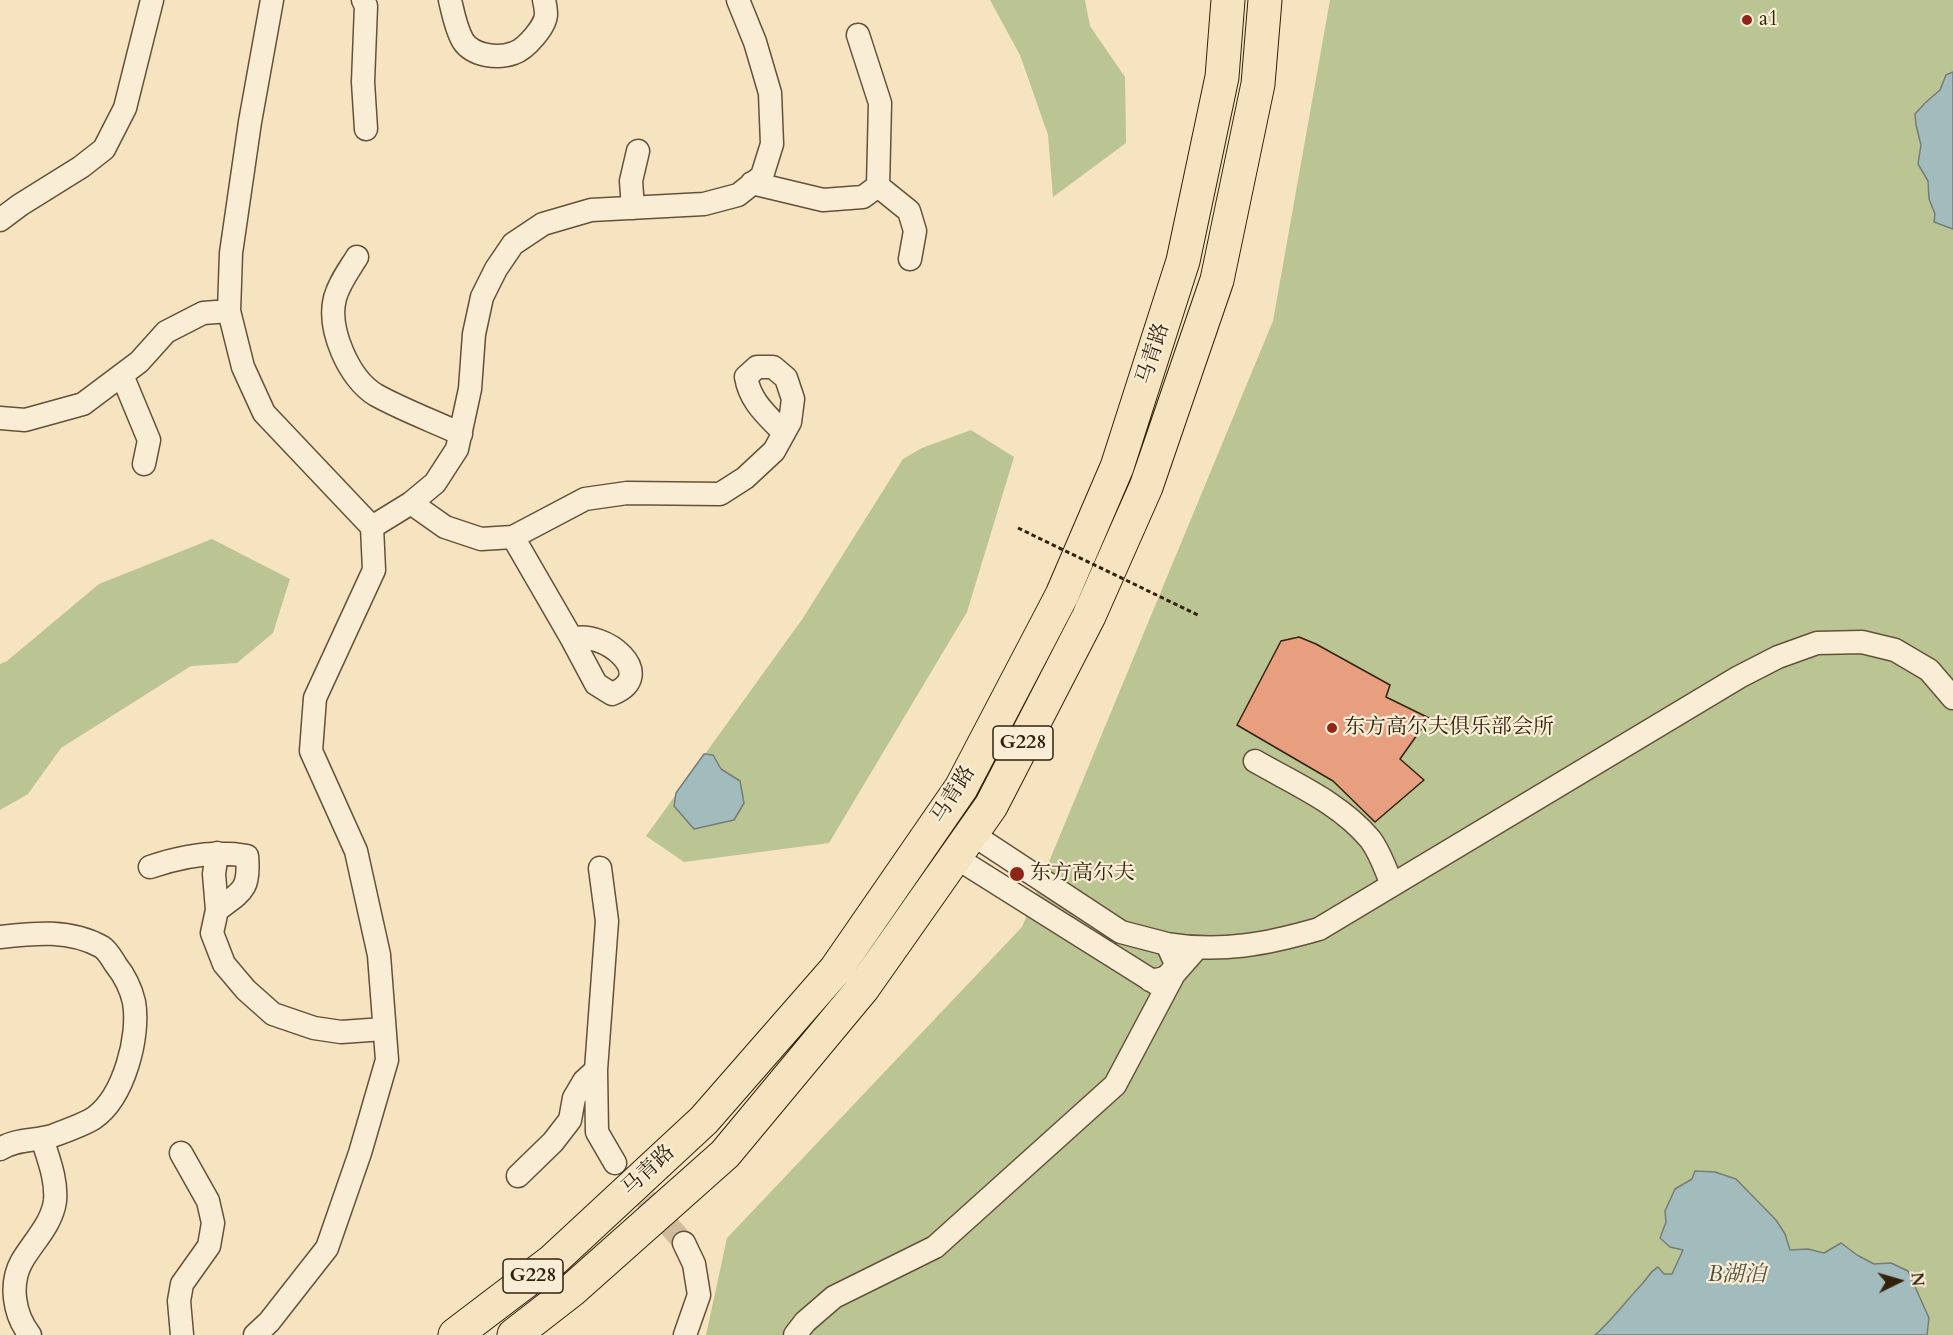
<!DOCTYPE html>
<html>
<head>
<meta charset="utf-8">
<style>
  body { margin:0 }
  #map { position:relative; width:1953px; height:1335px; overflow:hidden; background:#f6e3c0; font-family:Cardo,serif }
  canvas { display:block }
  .north { position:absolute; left:1869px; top:1251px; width:60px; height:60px; -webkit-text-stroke:4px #f9edd6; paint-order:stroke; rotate:85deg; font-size:16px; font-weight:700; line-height:24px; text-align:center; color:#32220c }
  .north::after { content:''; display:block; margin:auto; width:21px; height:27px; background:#32220c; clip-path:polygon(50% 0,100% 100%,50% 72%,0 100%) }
</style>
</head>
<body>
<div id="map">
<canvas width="1953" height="1335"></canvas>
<div class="north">N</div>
</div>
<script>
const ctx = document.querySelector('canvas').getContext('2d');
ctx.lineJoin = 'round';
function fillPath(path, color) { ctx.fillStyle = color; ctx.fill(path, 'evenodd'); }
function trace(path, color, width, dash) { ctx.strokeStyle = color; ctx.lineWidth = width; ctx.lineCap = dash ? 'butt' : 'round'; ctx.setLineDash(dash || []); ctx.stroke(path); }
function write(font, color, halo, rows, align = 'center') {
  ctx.font = font + ' Cardo,"Noto Serif SC",serif'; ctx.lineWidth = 4.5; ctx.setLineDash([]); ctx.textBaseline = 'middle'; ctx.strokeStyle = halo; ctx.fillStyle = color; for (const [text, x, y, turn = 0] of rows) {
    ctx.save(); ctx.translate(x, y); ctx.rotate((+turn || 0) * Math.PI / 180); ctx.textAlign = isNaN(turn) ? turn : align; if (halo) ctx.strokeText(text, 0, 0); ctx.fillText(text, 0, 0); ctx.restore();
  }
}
const green = new Path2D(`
  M990 0H1085L1090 26 1125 77 1126 143 1053 197 1048 135 1020 55Z
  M1330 0H1953V1335H706L727 1238 1022 927 1273 321Z
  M971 430 1014 457 967 612 829 843 684 862 646 836 803 618 903 459 922 448Z
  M212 539 290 579 273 633 237 663 191 666 61 748 28 794 0 810V664L7 661 99 584Z`);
const water = new Path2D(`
  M1953 72V229L1934 222 1935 214 1929 199 1928 181 1918 164 1921 145 1916 125 1915 114 1925 103 1940 90 1946 75Z
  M704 754 713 755 721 769 740 781 744 803 734 820 694 829 674 806 676 793Z
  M1695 1171 1715 1172 1736 1179 1776 1220 1785 1234 1790 1250 1808 1249 1824 1253 1841 1243 1857 1255 1874 1264 1891 1263 1908 1271 1929 1318 1927 1335H1595C1612 1320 1626 1301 1642 1284 1649 1277 1648 1273 1658 1267L1664 1274H1672L1683 1250 1670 1247 1660 1238 1666 1222 1665 1211 1675 1189 1692 1179Z`);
const building = new Path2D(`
  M1299 637 1316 644 1390 685 1386 697 1429 718 1400 759 1424 780 1375 822 1333 781 1237 725 1281 641Z`);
const minorTunnel = new Path2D(`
  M624 1174 684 1243`);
const minor = new Path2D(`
  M363 0 366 6 363 82 366 129
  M450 0C453 13 456 29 463 41 473 56 498 59 514 53 526 49 546 26 546 14 546 10 545 4 544 0
  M752 183 823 200 863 197 878 186 880 103 858 35
  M878 186 909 211 915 231 910 259
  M633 208 631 181 638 151
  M0 220 20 205 81 167 104 149 125 108 152 0
  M357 257C349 270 339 283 335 298 327 329 349 379 376 395 403 410 433 421 461 434
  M122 375 149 440 144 464
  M0 418 25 420 83 404 139 362 166 332 203 313 229 311
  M411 503 445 527 481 539 513 537 585 499 627 493 720 494 745 478 774 451 790 422 793 399 786 378 773 367H757L746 377C750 402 768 416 784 433
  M372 527 411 503 435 483 457 449 470 389 474 334 482 297 496 269 513 244 543 224 591 210 704 204 738 195 762 176 772 144 770 93 755 42 738 0
  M513 537 572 639 596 684 612 694C660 675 604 629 572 639
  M1255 761C1295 784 1340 803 1370 839 1380 852 1386 870 1392 885
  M972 834 1121 932 1167 944 1176 964C1170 976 1165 980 1150 980
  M955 857 1162 987
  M150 867C182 856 214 850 247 856 250 889 243 891 217 910L212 933 224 964 246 990 273 1014 314 1028 341 1032 384 1029
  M600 868 607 921 596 1070 597 1132 615 1163
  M217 910 214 874 217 853
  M0 937C35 933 70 929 102 947 108 951 112 959 116 965 124 975 131 989 134 1002 140 1036 124 1097 94 1118 85 1124 63 1132 52 1136 35 1141 15 1139 0 1149
  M1167 944C1221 953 1267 944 1319 929L1739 677 1778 657 1817 643 1862 642 1895 650 1929 670 1953 698
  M181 1153 208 1201 213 1223 209 1246 182 1284 179 1301 182 1335
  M518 1176 553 1142 570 1120 574 1098 584 1081 596 1070
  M684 1243 694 1264 699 1295 685 1335
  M30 1335C14 1315 9 1284 22 1261 33 1242 52 1224 55 1201 57 1179 48 1158 42 1138
  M255 1335 269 1322 327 1248 360 1153 387 1060 379 955 356 851 311 751 315 698 374 570 372 527 264 413 243 367 229 311 231 253 250 122 272 0
  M795 1335 805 1322 834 1297 935 1247 1115 1085 1174 974 1196 949`);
const highway = new Path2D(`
  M455 1335 551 1262 704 1120 836 969 961 788 1062 595 1117 467 1183 261 1222 77 1228 0
  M514 1335 572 1290 725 1154 863 988 991 806 1089 616 1146 487 1217 280 1258 84 1265 0`);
const pathBridge = new Path2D(`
  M1018 528 1200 616`);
const markers = [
  [1747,20,6,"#8f2418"],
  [1332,728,6,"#8f2418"],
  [1017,874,8,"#8f2418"]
];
const shields = [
  [1023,743,60],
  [533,1276,60]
];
const shieldNames = [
  ["G228",1023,743],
  ["G228",533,1276]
];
const poiNames = [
  ["a1",1759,20],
  ["东方高尔夫俱乐部会所",1344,728],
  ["东方高尔夫",1030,874]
];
const streetNames = [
  ["马青路",1154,354,-72],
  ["马青路",954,795,-58],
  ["马青路",649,1171,-43]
];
const waterNames = [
  ["B湖泊",1737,1276]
];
fillPath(green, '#bbc493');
fillPath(water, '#a2bbbd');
trace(water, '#757e76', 1.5);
fillPath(building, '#e79f80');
trace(building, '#32220c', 1.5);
trace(minorTunnel, '#cfbc9c', 22, [22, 11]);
trace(minor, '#635239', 25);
trace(highway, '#32220c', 35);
trace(minor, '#f9edd6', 22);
trace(highway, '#f6e3c0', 33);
trace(pathBridge, '#32220c', 3, [4.5, 3]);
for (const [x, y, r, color] of markers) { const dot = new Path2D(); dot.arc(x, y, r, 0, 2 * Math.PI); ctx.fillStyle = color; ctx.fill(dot); trace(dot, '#f9edd6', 2); }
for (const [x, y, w] of shields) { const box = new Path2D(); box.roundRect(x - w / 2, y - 17, w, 34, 4.5); ctx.fillStyle = '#f9edd6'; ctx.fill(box); trace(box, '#32220c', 1.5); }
write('bold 20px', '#32220c', null, shieldNames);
write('21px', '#32220c', '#f9edd6', poiNames, 'left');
write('21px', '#32220c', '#f9edd6', streetNames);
write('italic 22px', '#545041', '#f9edd6', waterNames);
</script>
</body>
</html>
